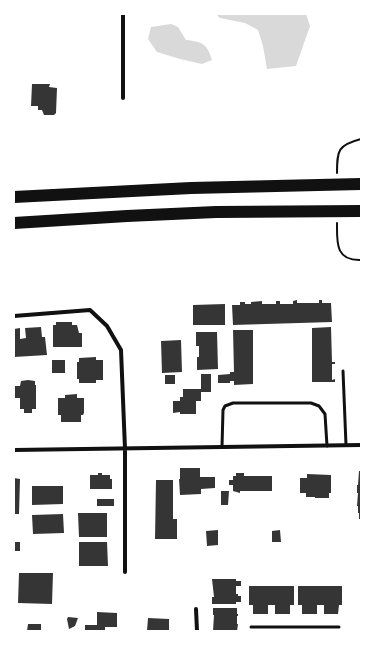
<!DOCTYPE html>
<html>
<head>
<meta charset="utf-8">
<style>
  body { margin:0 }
  #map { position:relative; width:375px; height:645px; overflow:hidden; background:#fff; font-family:"Asap Condensed",sans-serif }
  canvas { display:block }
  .frame { position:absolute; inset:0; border:15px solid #fff; pointer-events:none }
</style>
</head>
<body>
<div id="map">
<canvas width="375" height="645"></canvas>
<div class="frame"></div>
</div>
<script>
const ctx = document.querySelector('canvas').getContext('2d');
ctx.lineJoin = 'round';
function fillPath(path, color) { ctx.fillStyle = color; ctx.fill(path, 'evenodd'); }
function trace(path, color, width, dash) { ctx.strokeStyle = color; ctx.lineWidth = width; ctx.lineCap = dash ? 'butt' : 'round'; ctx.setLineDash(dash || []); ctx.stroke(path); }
const water = new Path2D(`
  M216 14H306L310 26 296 66 267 69 263 46 258 30 245 23 220 18Z
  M171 24 178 27 186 40C202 42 207 43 212 60L202 64 180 59 157 52 148 39 151 27Z`);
const building = new Path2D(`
  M32 84H50L49 87 57 88 56 113 54 115H44L42 110H38V106H31Z
  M297 300V303H319V300H322V303H331L332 322 233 325 232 305H240V302H245V304H251V302L262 301V304H276V301H280V304H293V301Z
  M225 304V325H193V305Z
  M56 322H72V325H77L79 333H82V347H53V325H56Z
  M41 327 42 337H45L47 355 14 357V329L20 328V339L26 338 25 328Z
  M331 327 332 362H335V364H332V380L335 379V382H312V328Z
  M233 330H253V384L234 385V381H230V372H234Z
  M196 332H217L218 369 197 370V357H199V346H196Z
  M181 340 182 372 162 373 161 341Z
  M96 357V360H103V380H96V383H79V379H77V362H79V358Z
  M52 360H65V373H52Z
  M201 374H211V392H201V401H196V414H180V412L173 413V401H180V397H183V389H201Z
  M230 374V383H218V375Z
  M165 375H175V384H165Z
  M28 380 35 381V385H36V409H32V413H24V409H20V398H14V386H20L21 381Z
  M77 394V398H84V413L83 415H81V422H61V415H58V398H65V395Z
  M180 468H200V477H215V488L201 489V494L180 495 179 479H180Z
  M359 471H361V519H359V513H358V506H357L358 493H357V485H358Z
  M98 473H102V475H110V479H112V489H90V475H98Z
  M236 473H244V476H272V491H240V493L233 491V485H229V480H233V476H236Z
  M307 474 331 475V493H329V498H315V497H306V493H300V478H307Z
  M14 478 20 479 19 514H14Z
  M156 480H173V519H177V539H155Z
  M32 486H63V504L32 505Z
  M221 491H229L228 505H221Z
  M97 499H114V506H97Z
  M78 513H107V537H79Z
  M63 514 64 533 33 534 32 515Z
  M218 530V545L207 546 206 531Z
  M280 530 281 542H272V531Z
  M14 542H20V551H14Z
  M79 542H107L108 566H79Z
  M19 573H53L52 604 18 603Z
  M212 579H236V581H241V586H236V594H238V596H241V602H236V604H212V597H214Z
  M249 586H294V605H290V614H275V605H268V614H253V605H249Z
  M298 586H342V605H339L338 614H324V605H317V614H302V605H298Z
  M213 608H237V614H238V616H237V624H238L237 631H213L214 615H213Z
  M97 612 117 613V627H105V631H85V625H97Z
  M68 617 78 618 75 626 69 629 67 619Z
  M148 618 169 619V631H147Z
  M28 624H41V631H27Z`);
const path = new Path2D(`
  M337 173C337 150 338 145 361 139
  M337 223C337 242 335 261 361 260`);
const service = new Path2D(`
  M343 371 346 445
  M222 447 223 410 225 406 233 403H311L319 406 325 414 327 446
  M251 627H339`);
const minor = new Path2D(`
  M123 14V98
  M14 316 90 310 107 326 121 350 125 449V572
  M14 450 361 445
  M196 609 197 631`);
const motorway = new Path2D(`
  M14 197 191 188 361 184
  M14 223 127 216 216 212 361 211`);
fillPath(water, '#d9d9d9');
fillPath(building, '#353535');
trace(path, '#111', 2);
trace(service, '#111', 3);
trace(minor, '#111', 4);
trace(motorway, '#111', 12);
</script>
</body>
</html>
